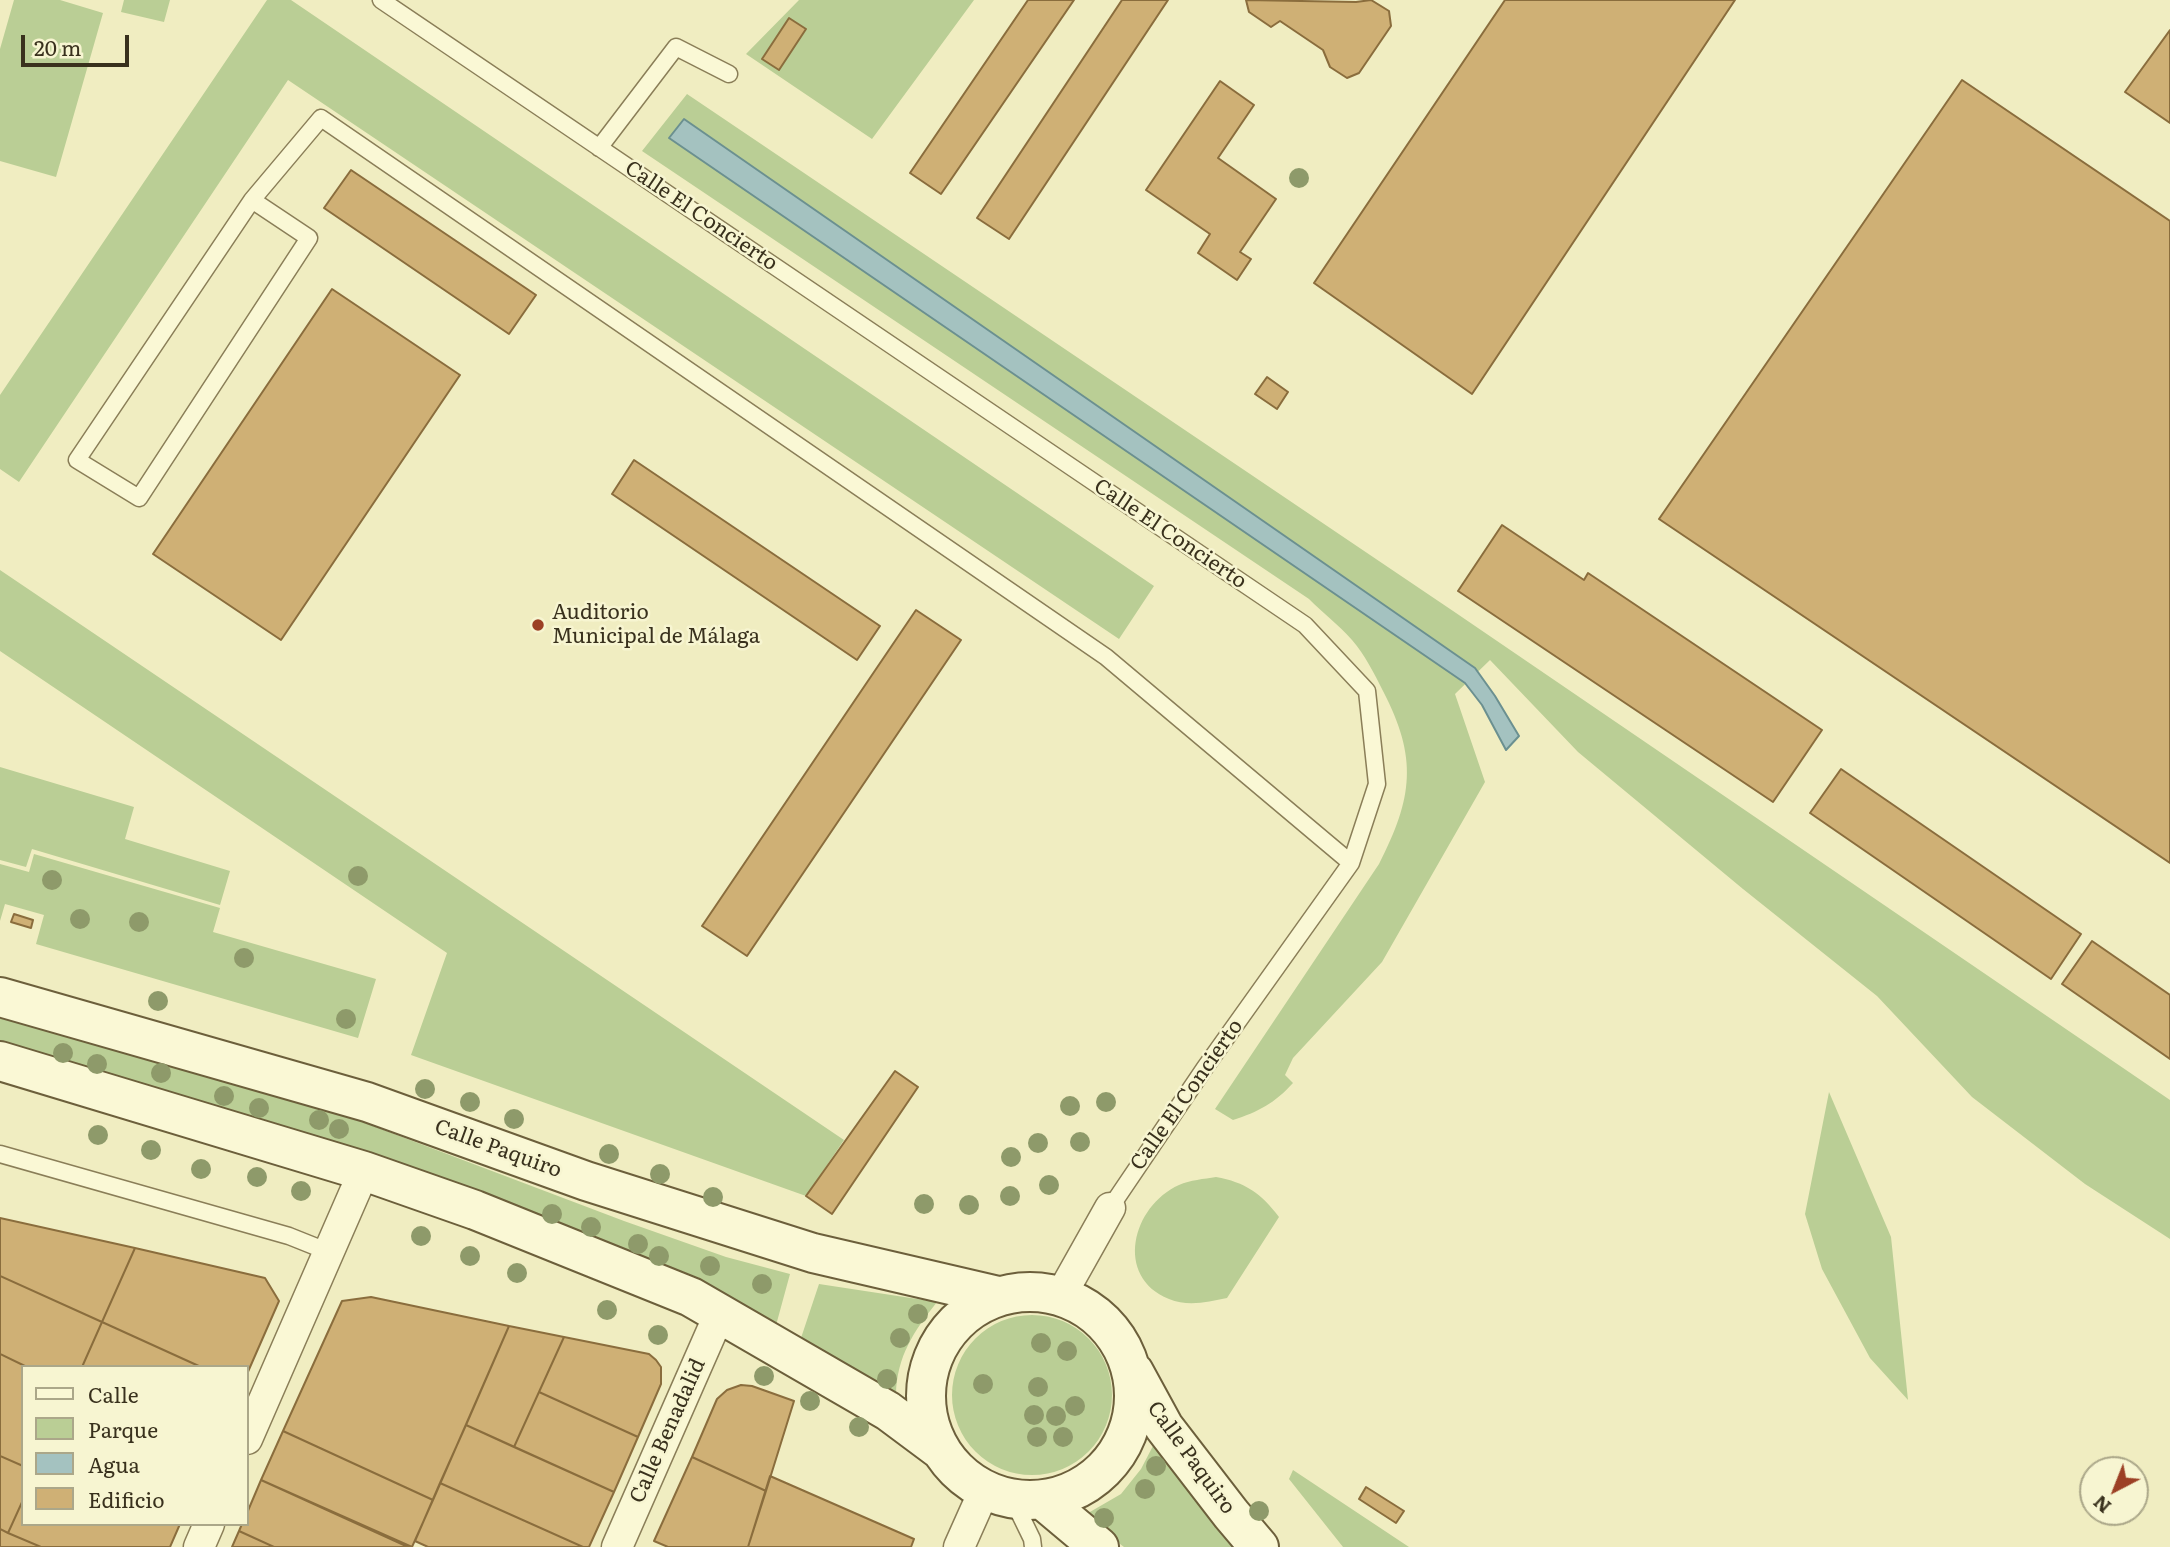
<!DOCTYPE html>
<html>
<head>
<meta charset="utf-8">
<style>
  body { margin:0 }
  #map { position:relative; width:2170px; height:1547px; overflow:hidden; background:#f0edc1; font-family:Literata,serif }
  canvas { display:block }
  .legend { position:absolute; left:21px; top:1365px; width:228px; height:161px; box-sizing:border-box; background:#f7f5d1; border:2px solid #aba789; margin:0; padding:9px 12px; list-style:none; font-size:21px; color:#39311d }
  .legend li { display:flex; align-items:center; gap:14px; height:35px }
  .legend b { width:35px; border:2px solid #aba789 }
  .north { position:absolute; left:2079px; top:1456px; width:70px; height:70px; box-sizing:border-box; background:#f7f5d1; border:2px solid #aba789; border-radius:50%; rotate:222deg; font-size:19px; font-weight:700; line-height:28px; text-align:center; color:#39311d }
  .north::after { content:''; display:block; margin:auto; width:24px; height:32px; background:#9c4025; clip-path:polygon(50% 0,100% 100%,50% 72%,0 100%) }
  .scale { position:absolute; left:21px; top:35px; width:108px; height:32px; box-sizing:border-box; border:4px solid #39311d; border-top:0; padding-left:9px; font-size:21px; line-height:24px; white-space:nowrap; color:#39311d; -webkit-text-stroke:5px #f7f5d1; paint-order:stroke }
</style>
</head>
<body>
<div id="map">
<canvas width="2170" height="1547"></canvas>
<ul class="legend">
<li><b style="height:9px;background:#faf8d5"></b>Calle</li>
<li><b style="height:19px;background:#bace95"></b>Parque</li>
<li><b style="height:19px;background:#a4c2c0"></b>Agua</li>
<li><b style="height:19px;background:#cfb075"></b>Edificio</li>
</ul>
<div class="north">N</div>
<div class="scale">20 m</div>
</div>
<script>
const ctx = document.querySelector('canvas').getContext('2d');
ctx.lineJoin = 'round';
function fillPath(path, color) { ctx.fillStyle = color; ctx.fill(path, 'evenodd'); }
function trace(path, color, width, dash) { ctx.strokeStyle = color; ctx.lineWidth = width; ctx.lineCap = dash ? 'butt' : 'round'; ctx.setLineDash(dash || []); ctx.stroke(path); }
function write(font, color, halo, rows, align = 'center') {
  ctx.font = font + ' Literata,serif'; ctx.lineWidth = 5; ctx.setLineDash([]); ctx.textBaseline = 'middle'; ctx.strokeStyle = halo; ctx.fillStyle = color; for (const [text, x, y, turn = 0] of rows) {
    ctx.save(); ctx.translate(x, y); ctx.rotate((+turn || 0) * Math.PI / 180); ctx.textAlign = isNaN(turn) ? turn : align; if (halo) ctx.strokeText(text, 0, 0); ctx.fillText(text, 0, 0); ctx.restore();
  }
}
const green = new Path2D(`
  M14 0H60L103 13 56 177 0 161V49Z
  M124 0H170L164 22 121 12Z
  M267 0H291L1154 586 1119 639 288 80 19 482 0 469V395Z
  M799 0H974L872 139 746 54ZM789 18 806 29 778 69 762 58Z
  M687 94 1456 613 2170 1100V1239L2085 1184 1972 1097 1877 996 1743 889 1578 752 1490 660 1455 694 1485 782 1382 962 1293 1058 1285 1075 1293 1083C1275 1103 1258 1112 1233 1120L1215 1109 1379 864C1413 798 1418 758 1383 691 1374 673 1365 655 1352 640 1339 625 1323 613 1309 599L642 151Z
  M0 570 844 1140 806 1196 411 1055 447 953 0 651Z
  M0 767 134 807 125 839 230 871 220 905 32 849 26 867 0 860Z
  M34 854 220 908 213 932 376 979 358 1038 36 944 44 915 5 904 0 921V864L29 872Z
  M0 1018 352 1118 624 1221 726 1257 790 1274 775 1329 0 1046Z
  M1829 1092 1891 1237 1908 1400 1870 1358 1822 1269 1805 1214Z
  M1216 1177C1245 1182 1262 1194 1279 1217L1227 1298C1208 1302 1188 1307 1169 1299 1114 1277 1132 1206 1179 1185 1190 1180 1204 1179 1216 1177Z
  M819 1284 937 1302C914 1331 897 1356 896 1394L800 1341Z
  M952 1395a80 80 0 1 1 160 0a80 80 0 1 1-160 0Z
  M1154 1444 1236 1547H1124L1083 1516 1121 1494 1141 1469Z
  M1293 1470 1409 1547H1343L1289 1479Z`);
const water = new Path2D(`
  M684 119 1475 668 1495 696 1519 736 1506 750 1482 705 1465 683 669 138Z`);
const building = new Path2D(`
  M1028 0H1074L941 194 910 173Z
  M1122 0H1168L1009 239 977 218Z
  M1246 0 1356 2 1371 0 1389 11 1391 26 1359 73 1347 78 1330 67 1323 50 1280 21 1271 27 1249 12Z
  M1505 0H1735L1472 394 1314 283Z
  M789 18 806 29 779 70 762 59Z
  M2170 30V123L2125 92Z
  M1962 80 2170 221V863L1659 519Z
  M1220 81 1254 105 1218 158 1276 199 1240 252 1251 259 1237 280 1198 253 1210 234 1146 190Z
  M351 170 536 295 509 334 324 208Z
  M332 289 460 375 281 640 153 554Z
  M1267 377 1288 392 1277 409 1255 394Z
  M634 460 880 626 857 660 612 494Z
  M1502 525 1584 580 1588 573 1822 730 1773 802 1458 591Z
  M916 610 961 640 747 956 702 926Z
  M1841 769 2081 934 2051 979 1810 813Z
  M14 914 33 920 31 928 11 922Z
  M2092 941 2170 995V1059L2062 984Z
  M895 1071 918 1087 832 1214 806 1196Z
  M0 1218 135 1248 102 1322 0 1276Z
  M135 1248 265 1278 279 1301 247 1374V1367H201L102 1322Z
  M0 1276 102 1322 82 1367H27L0 1354Z
  M371 1297 509 1326 433 1500 283 1431 342 1301Z
  M102 1322 201 1367H82Z
  M509 1326 564 1337 514 1447 466 1425Z
  M564 1337 649 1354 656 1360 661 1367V1384L638 1437 539 1392Z
  M0 1354 27 1367H23V1466L0 1456Z
  M741 1385 752 1386 794 1401 766 1491 692 1457 717 1399 727 1390Z
  M539 1392 638 1437 614 1492 514 1447Z
  M466 1425 614 1492 589 1547H583L440 1483Z
  M283 1431 433 1500 412 1547 261 1480Z
  M0 1456 23 1466V1500L8 1533 0 1529Z
  M692 1457 766 1491 748 1547H668L654 1541Z
  M770 1476 914 1539 911 1547H748Z
  M261 1480 408 1547H274L239 1531 242 1524H247V1513Z
  M440 1483 583 1547H428L415 1541Z
  M1366 1487 1404 1511 1396 1523 1359 1499Z
  M23 1500V1524H180L170 1547H41L8 1533Z
  M0 1529 8 1533 41 1547H0Z
  M239 1531 274 1547H232Z`);
const service = new Path2D(`
  M381 0 1305 625 1367 691 1377 784 1351 863 1204 1069 1110 1208
  M599 148 676 47 729 74
  M252 200 309 238 139 498 77 460 252 200 321 118 1106 657 1351 863
  M0 1154 289 1236 329 1252
  M1013 1500 1032 1539 1033 1547`);
const minor = new Path2D(`
  M1060 1297 1110 1208
  M247 1439 364 1171
  M199 1547 209 1524
  M617 1547 719 1315
  M959 1547 984 1491`);
const secondary = new Path2D(`
  M0 997 367 1102 586 1181 813 1253 998 1296
  M0 1061 364 1171 475 1210 691 1297 888 1411 939 1449
  M926 1396a104 104 0 1 1 208 0a104 104 0 1 1-208 0Z
  M1134 1372 1164 1427 1231 1514 1259 1547
  M1044 1501 1099 1547`);
const trees = [
  [1299,178],
  [358,876],
  [52,880],
  [80,919],
  [139,922],
  [244,958],
  [158,1001],
  [346,1019],
  [63,1053],
  [97,1064],
  [161,1073],
  [425,1089],
  [224,1096],
  [470,1102],
  [1106,1102],
  [1070,1106],
  [259,1108],
  [514,1119],
  [319,1120],
  [339,1129],
  [98,1135],
  [1080,1142],
  [1038,1143],
  [151,1150],
  [609,1154],
  [1011,1157],
  [201,1169],
  [660,1174],
  [257,1177],
  [1049,1185],
  [301,1191],
  [1010,1196],
  [713,1197],
  [924,1204],
  [969,1205],
  [552,1214],
  [591,1227],
  [421,1236],
  [638,1244],
  [470,1256],
  [659,1256],
  [710,1266],
  [517,1273],
  [762,1284],
  [607,1310],
  [918,1314],
  [658,1335],
  [900,1338],
  [1041,1343],
  [1067,1351],
  [764,1376],
  [887,1379],
  [983,1384],
  [1038,1387],
  [810,1401],
  [1075,1406],
  [1034,1415],
  [1056,1416],
  [859,1427],
  [1037,1437],
  [1063,1437],
  [1156,1466],
  [1145,1489],
  [1259,1511],
  [1104,1518]
];
const markers = [
  [538,625,7,"#9c4025"]
];
const streetNames = [
  ["Calle El Concierto",701,216,34],
  ["Calle El Concierto",1170,534,34],
  ["Calle El Concierto",1187,1095,-55],
  ["Calle Paquiro",498,1149,20],
  ["Calle Benadalid",668,1431,-66],
  ["Calle Paquiro",1191,1458,54]
];
const poiNames = [
  ["Auditorio",552,613],
  ["Municipal de Málaga",552,637]
];
fillPath(green, '#bace95');
fillPath(water, '#a4c2c0');
trace(water, '#6b9090', 2);
fillPath(building, '#cfb075');
trace(building, '#8a6d3d', 2);
trace(service, '#8a7e58', 19);
trace(minor, '#8a7e58', 33);
trace(secondary, '#6c5f3b', 42);
trace(service, '#faf8d5', 16);
trace(minor, '#faf8d5', 30);
trace(secondary, '#faf8d5', 38);
ctx.fillStyle = '#8e9a6a';
for (const [x, y] of trees) { ctx.beginPath(); ctx.arc(x, y, 10, 0, 2 * Math.PI); ctx.fill(); }
for (const [x, y, r, color] of markers) { const dot = new Path2D(); dot.arc(x, y, r, 0, 2 * Math.PI); ctx.fillStyle = color; ctx.fill(dot); trace(dot, '#f7f5d1', 2.5); }
write('21px', '#39311d', '#f7f5d1', streetNames);
write('21px', '#39311d', '#f7f5d1', poiNames, 'left');
</script>
</body>
</html>
